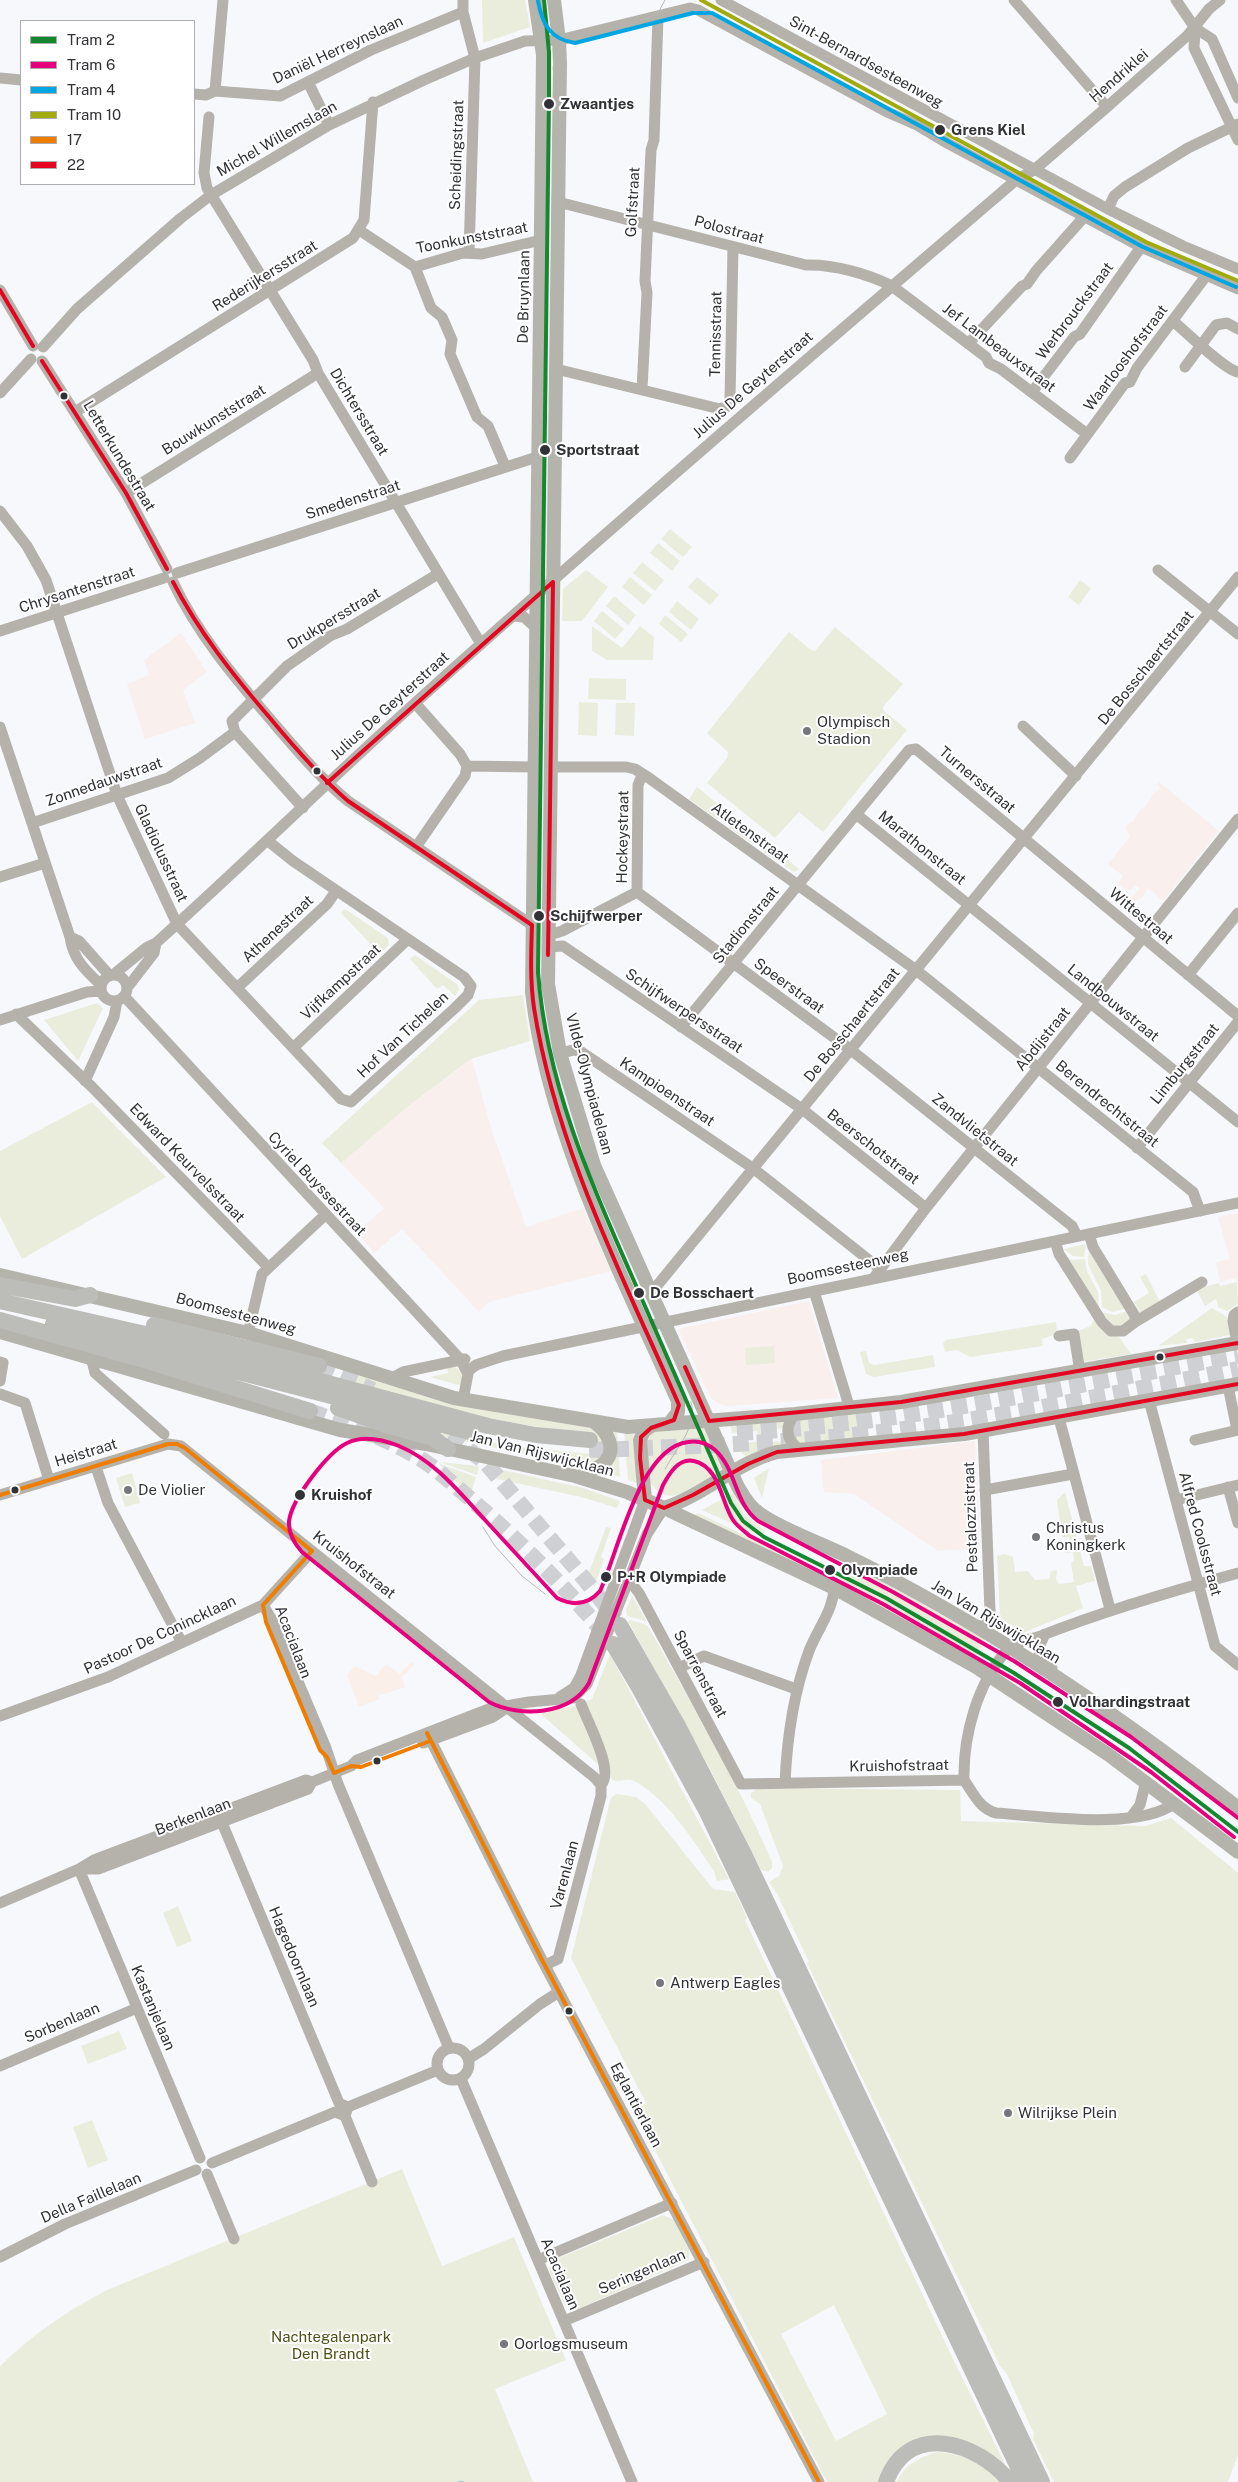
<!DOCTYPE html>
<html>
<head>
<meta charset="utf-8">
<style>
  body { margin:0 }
  #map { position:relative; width:1238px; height:2482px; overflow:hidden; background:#f6f8fc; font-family:"Public Sans",sans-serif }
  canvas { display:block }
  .legend { position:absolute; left:20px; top:20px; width:175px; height:165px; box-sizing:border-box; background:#fff; border:1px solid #adadaf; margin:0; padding:6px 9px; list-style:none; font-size:15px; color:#313236 }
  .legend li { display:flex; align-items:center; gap:10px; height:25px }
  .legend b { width:25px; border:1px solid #adadaf }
</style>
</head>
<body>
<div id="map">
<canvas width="1238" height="2482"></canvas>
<ul class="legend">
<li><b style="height:6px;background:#15882e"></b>Tram 2</li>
<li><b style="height:6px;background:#e6007e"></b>Tram 6</li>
<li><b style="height:6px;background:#00a6e2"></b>Tram 4</li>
<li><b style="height:6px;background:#a2ab0e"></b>Tram 10</li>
<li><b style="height:6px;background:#ef7d00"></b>17</li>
<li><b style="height:6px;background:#e40521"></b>22</li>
</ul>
</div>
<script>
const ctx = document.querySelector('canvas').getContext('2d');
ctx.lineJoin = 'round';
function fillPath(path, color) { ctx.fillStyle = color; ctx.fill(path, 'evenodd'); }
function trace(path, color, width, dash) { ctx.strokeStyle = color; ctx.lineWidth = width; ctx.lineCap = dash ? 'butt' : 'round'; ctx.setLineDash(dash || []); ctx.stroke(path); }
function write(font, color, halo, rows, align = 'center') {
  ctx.font = font + ' "Public Sans",sans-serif'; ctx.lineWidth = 4; ctx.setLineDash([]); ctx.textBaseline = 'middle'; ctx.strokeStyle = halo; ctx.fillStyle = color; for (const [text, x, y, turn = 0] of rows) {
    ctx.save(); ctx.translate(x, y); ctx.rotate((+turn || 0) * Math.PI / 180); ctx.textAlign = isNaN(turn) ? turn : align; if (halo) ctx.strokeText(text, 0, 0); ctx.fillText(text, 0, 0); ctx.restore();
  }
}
const industrial = new Path2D(`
  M412 1661 414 1665 402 1677 405 1687 378 1696 379 1699 359 1707 347 1675 355 1666 376 1676 386 1664 400 1674Z`);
const education = new Path2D(`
  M181 633 207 672 183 690 195 723 145 739 127 684 149 675 144 660Z
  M1159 782 1219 831 1163 901 1148 888 1142 898 1134 901 1131 898 1140 888 1135 885 1130 891 1125 888 1124 889 1117 884 1123 876 1108 864 1130 836 1125 828 1130 822 1132 823 1142 807 1144 809 1155 791 1157 792 1160 788 1157 785Z
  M472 1059 491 1128 526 1227 583 1208 611 1271 489 1302 479 1312 402 1229 374 1253 357 1233 384 1208 341 1163 411 1104Z
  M1238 1213V1282L1235 1278 1220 1282 1216 1262 1230 1259 1218 1217Z
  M809 1301 838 1398 727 1406 720 1404 711 1398 678 1329Z
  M975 1441 980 1548 938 1551 854 1494 824 1492 821 1460Z`);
const green = new Path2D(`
  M482 0H525L530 27 483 43Z
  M670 529 692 547 683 557 661 539Z
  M658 543 680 561 672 571 650 553Z
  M642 562 664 580 655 591 633 573Z
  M586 570 608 587 582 621H562L563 589Z
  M630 577 652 595 644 605 622 587Z
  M697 577 719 595 710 605 688 587Z
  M1080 580 1091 588 1079 605 1068 597Z
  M614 596 636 615 628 625 606 606Z
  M677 601 699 619 691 630 669 612Z
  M602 611 624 629 615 639 594 621Z
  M665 615 688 634 681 642 659 624Z
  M592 626 622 648 640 626 654 637 653 660H607L592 651Z
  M835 627 903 684 883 707 884 711 907 730 823 832 799 812 775 838 707 783 727 758 728 752 707 733 789 632 811 650 815 651Z
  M589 678 626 679V700L588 699Z
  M579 702 598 703 597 736 578 735Z
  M616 703H635L634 736 615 735Z
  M697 787 723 808 717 819 689 799Z
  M737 818 759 836 753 844 729 828Z
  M768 844 799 869 794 872 763 852Z
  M345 909 388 938 389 945 380 954 341 913Z
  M415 955 457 984 459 990 455 996 443 985 437 989 410 959Z
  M523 995 530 1041 471 1059 411 1104 341 1163 322 1143 479 1000Z
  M97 1003 103 1008 78 1061 44 1020Z
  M92 1102 166 1177 22 1259 0 1216V1151Z
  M1086 1244 1084 1257 1073 1256 1064 1249Z
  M1089 1246 1128 1308 1112 1312 1102 1307 1101 1291 1088 1264Z
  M1067 1256 1071 1260 1085 1259 1087 1271 1098 1292 1099 1308Z
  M1146 1274 1160 1302 1146 1312H1140L1134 1302 1149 1293 1140 1277Z
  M1237 1282 1238 1304 1227 1311 1218 1307 1216 1299 1205 1306 1197 1291 1207 1286 1219 1283 1220 1286Z
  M1212 1308 1229 1318 1230 1335 1195 1342 1193 1338 1186 1339 1187 1343 1158 1346Z
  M1130 1310 1131 1320 1115 1329 1102 1312 1115 1315Z
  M1094 1319 1103 1331 1119 1337 1131 1354 1082 1362 1077 1331 1091 1326Z
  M1056 1322 1057 1334 1042 1339 1043 1346 970 1357 957 1350 945 1352 943 1343 946 1340Z
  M774 1346 775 1363 746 1365 745 1348Z
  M866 1351 869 1363 874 1365 933 1355 935 1367 874 1377 866 1374 860 1352Z
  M447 1367H455L462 1372V1386L430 1377 448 1373Z
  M348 1368 580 1423C595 1430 608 1437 602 1456L594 1462H587C514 1455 440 1437 370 1415L510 1446 591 1454V1432C506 1427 426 1405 343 1383Z
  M857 1412 860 1441 804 1445 795 1441 792 1426 796 1420Z
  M788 1418 784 1428 766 1430 767 1442 782 1441 781 1435H783L789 1445 748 1460 735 1443 758 1442 757 1431 732 1433 730 1424Z
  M701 1427 705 1430 722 1464 720 1473C700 1484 668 1512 651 1483 649 1469 641 1442 653 1432Z
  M609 1428 617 1429 620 1477 604 1472C618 1461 621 1443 609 1428Z
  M624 1431H633L637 1483 628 1480Z
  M439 1462 479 1466 477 1475Z
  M438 1463 476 1477 470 1497Z
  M494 1468 583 1488 620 1501 617 1508 581 1497 492 1478Z
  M769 1468 762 1498 754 1478Z
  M132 1473 140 1503 125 1507 116 1478Z
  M1065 1492 1084 1566H1091L1095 1581 1076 1586 1083 1608 1023 1633 1000 1618 997 1556 1005 1554 1013 1557 1015 1572 1028 1571 1035 1580 1049 1579 1051 1571 1057 1570 1056 1579 1059 1584 1074 1582 1071 1563 1074 1560 1073 1552 1065 1553V1548L1071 1545 1069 1537H1062L1057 1500Z
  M733 1493 744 1514 765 1531 762 1537 702 1510Z
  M744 1508 845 1560 842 1565 764 1526Z
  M698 1513 839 1580 848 1561 986 1639 975 1656 934 1632 915 1626 692 1516Z
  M606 1527 611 1528 601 1557 604 1559 596 1582 587 1578Z
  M632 1596 646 1620V1621L627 1616 626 1610Z
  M630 1620 647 1625C691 1702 737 1780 772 1862V1868L768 1872 761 1870 712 1773 628 1621Z
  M610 1654 729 1879 717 1881 714 1871C694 1843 674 1808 645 1788 641 1785 636 1781 631 1780 622 1778 613 1786 609 1774L542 1715V1711L571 1707 592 1699Z
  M758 1788 960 1790 961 1821 1146 1826 1171 1818 1238 1873V2455L1228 2482H1054L1033 2439 1034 2434 1007 2374 1000 2366 807 1963 809 1962 777 1894 769 1882 779 1876 783 1866 760 1804 751 1798V1793Z
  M617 1794 636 1797 646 1805 713 1889 735 1892 747 1918 745 1920 955 2363 1010 2474C988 2457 969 2439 941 2437L880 2482H827L634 2110 646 2103 571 1958 610 1801 612 1797ZM834 2305 887 2414 836 2441 781 2334Z
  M178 1906 192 1941 177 1947 163 1913Z
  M119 2031 127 2049 88 2064 81 2046Z
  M92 2120 108 2160 88 2168 73 2127Z
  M402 2169 442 2266 514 2237 566 2360 495 2389 533 2482H0V2366C33 2334 67 2311 107 2290Z
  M663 2215 674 2220 689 2249V2260L576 2310 566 2307 550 2273 549 2268 554 2260Z
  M937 2452C963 2454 982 2462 999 2482H897C904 2465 920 2457 937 2452Z`);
const stream = new Path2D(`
  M459 2482H463`);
const highwayTunnel = new Path2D(`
  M319 1366 373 1390
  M310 1411C345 1424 381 1436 414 1455 436 1467 455 1486 474 1502 523 1544 567 1589 609 1639
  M430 1421 485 1462 582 1576 616 1619
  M737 1433C906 1424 1071 1385 1238 1356
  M589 1450C680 1447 771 1444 861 1434 988 1421 1113 1393 1238 1369`);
const minor = new Path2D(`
  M463 0V12L475 58 469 253
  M721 0 1108 209 1183 246 1238 269
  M1014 0 1107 107
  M1176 0 1195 28 1212 39 1238 98
  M1195 28 1194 48 1238 140
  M0 78 21 80
  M308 82 329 125
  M215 91 223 0
  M194 94 206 95 215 91 280 96 371 50 463 12
  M209 117 204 173 207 188 313 360 318 373 481 644
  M558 202 806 265C833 264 868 274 892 286L986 357 989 363 1001 369 1087 434
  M1108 209 1114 196 1125 187 1188 148 1238 124
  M359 230 415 267
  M415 267 431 308 442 317 452 340 450 354 477 417 488 426 505 466
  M415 267 463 253 482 254 541 240
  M0 290 33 346
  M1173 321C1186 332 1225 370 1238 372
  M968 344 1022 286 1027 284 1036 271 1084 217
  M43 347 77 309 181 218 211 195 329 125 424 80 475 58 525 41 559 40 690 8 698 10 887 112 917 125 947 143 1141 247 1238 289
  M42 361 126 493 167 569
  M1185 367 1216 325 1227 323 1238 329
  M556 369 720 409 728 406
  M642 389 647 293 645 281 651 150 654 140 658 16
  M1032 392 1074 337 1080 334 1141 247
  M0 393 31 359
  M728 406 730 399 733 247
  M75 412 353 238 364 220 373 102
  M1070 458 1125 383 1130 382 1137 368 1206 276
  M126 493 318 373
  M0 511 27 546 46 580 117 795 177 924 341 1099 351 1102 455 1008 468 995 471 986 464 977 293 861 268 841
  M1158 570 1238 634
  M177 573 537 457
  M173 582C197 633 234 677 271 720 295 748 319 777 348 801L532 925
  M513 616 524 617 536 628
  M0 631 164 578
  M415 703 460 754 467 766 465 776 416 847
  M1023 726 1076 776
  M0 727 70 937C73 959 85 970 101 985
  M467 766 534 767
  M550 767H626L635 769 649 778 916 970 1193 1192 1200 1211
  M303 808 235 732 232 721 287 666 330 636 347 629 438 574
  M856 814 1238 1122
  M32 823 168 778 200 758 235 732
  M0 877 45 863
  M637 892 851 1050 1072 1226 1077 1236
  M548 930 556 933 562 931 637 892 638 785 642 775
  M70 937 79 941 110 976
  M548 947 563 946 802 1109 926 1208
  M113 975 146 948 156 943C244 864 327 782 415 703 612 526 814 353 1016 180L1034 170 1107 107 1188 35 1209 9 1220 0
  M1188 975 1238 913
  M101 988a13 13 0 1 1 26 0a13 13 0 1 1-26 0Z
  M238 987 327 904 336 891
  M127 988 154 953 156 943
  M124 996 460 1359 468 1374 463 1400
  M16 1014 92 1087 268 1267
  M0 1020 87 992 101 991
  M681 1027 909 750 916 749 1238 1016
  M294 1047 408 939
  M560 1053 574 1050 580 1051 754 1169 879 1268
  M85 1081 114 1017 117 1001
  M1137 1148 1238 1022
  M1055 1241 1059 1254 1102 1322 1111 1331H1123L1135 1322V1316L1093 1247 1089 1234
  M873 1279 926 1208 1238 819
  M814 1291 850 1409
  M651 1293 1238 577
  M1135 1322 1202 1282
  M248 1333 262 1274 325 1215
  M1059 1336 1074 1334 1080 1372
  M1237 1343 1233 1321 1234 1315 1238 1312
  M91 1357 95 1373 164 1434
  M0 1362 3 1363 0 1381
  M468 1371 476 1365 503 1356 1238 1203
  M392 1378 403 1372 465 1359
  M1228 1386 1237 1430
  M0 1394 25 1403 49 1480
  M1149 1400 1215 1646 1238 1665
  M795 1414C784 1427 786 1440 799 1449
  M1059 1418 1110 1609
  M1195 1440 1238 1430
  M96 1467 108 1503 181 1641
  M1228 1487 1238 1523
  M985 1490 1073 1474
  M0 1495 168 1444 181 1446 594 1777 601 1785V1796L558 1959 545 1965
  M1176 1500 1238 1485
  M629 1580 639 1593 741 1784 964 1780
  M263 1605 272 1620 326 1748 338 1784 449 2048
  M980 1630 990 1611 983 1431
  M1045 1634 1039 1647V1656L1052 1668
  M679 1668 704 1656 796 1689
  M560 1697 574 1688 581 1675 645 1500
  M581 1704C587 1721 615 1771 601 1785
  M0 1716 108 1677 263 1605 312 1551
  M427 1733 542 1960 819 2482
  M423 1743 493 1717 505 1709
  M964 1780C963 1736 977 1683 1008 1649 1014 1642 1033 1639 1043 1635 1106 1610 1172 1591 1238 1573
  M964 1780C974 1794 979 1808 996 1813 1042 1816 1138 1831 1175 1803
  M785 1783C787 1737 793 1694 809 1651 817 1630 833 1611 834 1588
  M218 1813 339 2103
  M1131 1817 1140 1805 1146 1781
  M79 1869 200 2158
  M79 1869H98L308 1789 312 1782
  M0 1903 79 1869 94 1860 306 1780 312 1782 351 1766 357 1760 367 1756 489 1709 529 1702 573 1698 587 1684 647 1534 664 1508
  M437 2064a16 16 0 1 1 32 0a16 16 0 1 1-32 0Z
  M468 2059 484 2049 540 2004 559 1992
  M0 2066 137 2008
  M461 2079 632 2482
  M341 2104 348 2107 438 2070
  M345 2116 372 2182
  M212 2163 335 2112 345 2116 348 2107
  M207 2174 234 2239
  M0 2257 65 2224 196 2170
  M538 2260 672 2203
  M564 2321 704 2262`);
const major = new Path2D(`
  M535 0 543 55 532 992C547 1129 622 1276 678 1401V1412L669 1424
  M554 0 559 40 560 64 548 984 560 1053 594 1165 738 1487C743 1495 747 1503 754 1509 773 1526 820 1543 845 1555 983 1623 1117 1713 1238 1808
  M0 1275 248 1333 454 1398 628 1427 795 1414 901 1402 1238 1343
  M0 1332 340 1430 426 1444 575 1476 627 1492 664 1508 834 1588 976 1667 1109 1755 1238 1852
  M575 1476C583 1473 597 1470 604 1463 618 1449 607 1431 594 1422
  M645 1500 640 1440 644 1431 651 1426
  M664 1508C704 1495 736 1463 777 1452L964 1434 1238 1384`);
const highway = new Path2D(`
  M0 1285 75 1299 90 1295
  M0 1301 141 1333 488 1426 536 1435 590 1440
  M0 1320 141 1359 310 1411
  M53 1324 470 1432
  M154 1325 319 1366
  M338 1408 383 1424 433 1438 448 1449
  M620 1625 678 1726 744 1854 1042 2482
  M613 1644 638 1686 707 1812 1025 2482
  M886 2482C909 2420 978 2442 1010 2482`);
const tram = new Path2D(`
  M645 19 658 13 665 0
  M553 69C555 48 563 42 583 36
  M665 1469C676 1449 698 1426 691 1402
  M483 1527 495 1546 522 1576 545 1594`);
const bus1 = new Path2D(`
  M0 1495 168 1444H177L185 1448 312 1551
  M263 1605 266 1622 320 1750 327 1757 334 1773
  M263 1605 312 1551
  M427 1733 542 1960 819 2482
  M334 1773 351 1766 361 1767 430 1741`);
const bus2 = new Path2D(`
  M0 290 33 346
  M42 361 126 493 167 569
  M173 582C199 632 233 675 270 718 294 747 319 776 348 801L532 925C531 953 530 981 534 1008 556 1148 623 1277 679 1405L674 1420 651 1428 641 1437 640 1458 645 1500 664 1508 693 1495 748 1464 777 1452 964 1434 1238 1384
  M327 783 553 582
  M548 955 553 582
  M685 1367 709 1421 901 1402 1238 1343`);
const tram1 = new Path2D(`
  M544 0 549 52V99L538 972C546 1081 590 1182 634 1281 666 1355 698 1429 731 1503L743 1521 764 1537 886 1598 1014 1673 1129 1748 1238 1832`);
const tram2 = new Path2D(`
  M1234 1837 1151 1772 1020 1683 883 1604 750 1536C744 1531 737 1526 733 1520 721 1502 720 1467 694 1461 679 1457 669 1474 663 1485L589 1683C571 1715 520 1718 489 1702L302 1552C294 1543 288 1533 289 1521 292 1499 327 1453 347 1443 363 1435 384 1440 399 1446 435 1461 459 1492 485 1520 509 1546 533 1572 557 1598 573 1606 588 1605 600 1591 618 1553 639 1448 688 1442 699 1440 707 1443 715 1450 737 1470 734 1503 758 1521L893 1592 1014 1661 1131 1737 1238 1818`);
const tram3 = new Path2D(`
  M538 1C542 24 550 39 575 43L693 13H712L1143 247 1236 287`);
const tram4 = new Path2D(`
  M701 0 1146 242 1238 281`);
const markers = [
  [549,104,6,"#313236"],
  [940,130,6,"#313236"],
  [64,396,4.5,"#313236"],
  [545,450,6,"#313236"],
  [807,731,5,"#76777b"],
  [317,771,4.5,"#313236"],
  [539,916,6,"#313236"],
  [639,1293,6,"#313236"],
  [1160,1357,4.5,"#313236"],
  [15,1490,4.5,"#313236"],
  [128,1490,5,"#76777b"],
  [300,1495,6,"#313236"],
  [1036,1537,5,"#76777b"],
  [830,1570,6,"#313236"],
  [606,1577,6,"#313236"],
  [1058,1702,6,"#313236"],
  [377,1761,4.5,"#313236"],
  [660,1983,5,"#76777b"],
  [569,2011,4.5,"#313236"],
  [1008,2113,5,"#76777b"],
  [504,2344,5,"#76777b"]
];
const streetNames = [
  ["Daniël Herreynslaan",338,50,-25],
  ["Sint-Bernardsesteenweg",866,62,29],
  ["Hendriklei",1119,76,-41],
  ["Michel Willemslaan",277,139,-30],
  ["Scheidingstraat",457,155,-88],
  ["Golfstraat",633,202,-87],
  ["Polostraat",729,230,15],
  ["Toonkunststraat",472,238,-11],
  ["Rederijkersstraat",265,276,-32],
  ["De Bruynlaan",524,297,-89],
  ["Werbrouckstraat",1075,311,-53],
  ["Tennisstraat",716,334,-89],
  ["Jef Lambeauxstraat",999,348,37],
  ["Waarlooshofstraat",1126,358,-53],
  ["Julius De Geyterstraat",753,385,-41],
  ["Dichtersstraat",359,412,59],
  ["Bouwkunststraat",214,420,-32],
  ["Letterkundestraat",119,456,59],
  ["Smedenstraat",353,500,-18],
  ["Chrysantenstraat",77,590,-18],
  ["Drukpersstraat",334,619,-31],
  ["De Bosschaertstraat",1146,668,-51],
  ["Julius De Geyterstraat",390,706,-42],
  ["Turnersstraat",977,780,40],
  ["Zonnedauwstraat",104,782,-19],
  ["Atletenstraat",750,833,36],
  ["Hockeystraat",623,837,-89],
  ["Marathonstraat",922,848,39],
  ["Gladiolusstraat",161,853,65],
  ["Wittestraat",1141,916,40],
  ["Stadionstraat",746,925,-51],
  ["Athenestraat",278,929,-43],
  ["Vijfkampstraat",341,982,-43],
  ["Speerstraat",789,986,36],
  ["Landbouwstraat",1113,1003,39],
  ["Schijfwerpersstraat",684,1011,34],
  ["De Bosschaertstraat",852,1025,-51],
  ["Hof Van Tichelen",403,1035,-43],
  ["Abdijstraat",1043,1039,-51],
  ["Limburgstraat",1185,1064,-51],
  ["VIIde-Olympiadelaan",589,1084,75],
  ["Kampioenstraat",667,1092,34],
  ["Berendrechtstraat",1107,1104,39],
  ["Zandvlietstraat",975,1130,39],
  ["Beerschotstraat",873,1147,38],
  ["Edward Keurvelsstraat",187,1163,46],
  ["Cyriel Buyssestraat",317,1184,47],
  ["Boomsesteenweg",848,1267,-12],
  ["Boomsesteenweg",236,1314,15],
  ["Heistraat",86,1453,-17],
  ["Jan Van Rijswijcklaan",542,1454,14],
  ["Pestalozzistraat",971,1517,-92],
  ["Alfred Coolsstraat",1200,1534,75],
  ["Kruishofstraat",354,1565,38],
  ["Jan Van Rijswijcklaan",996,1622,31],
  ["Pastoor De Conincklaan",160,1635,-25],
  ["Acacialaan",293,1642,69],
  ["Sparrenstraat",700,1674,62],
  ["Kruishofstraat",899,1766,-1],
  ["Berkenlaan",193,1817,-21],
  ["Varenlaan",565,1875,-75],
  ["Hagedoornlaan",294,1957,67],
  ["Kastanjelaan",153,2008,67],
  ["Sorbenlaan",62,2023,-23],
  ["Eglantierlaan",636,2105,62],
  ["Della Faillelaan",91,2198,-23],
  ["Seringenlaan",642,2272,-23],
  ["Acacialaan",560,2274,67]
];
const stopNames = [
  ["Zwaantjes",560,104],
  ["Grens Kiel",951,130],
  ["Sportstraat",556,450],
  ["Schijfwerper",550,916],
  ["De Bosschaert",650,1293],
  ["Kruishof",311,1495],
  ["Olympiade",841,1570],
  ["P+R Olympiade",617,1577],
  ["Volhardingstraat",1069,1702]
];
const poiNames = [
  ["Olympisch",817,722],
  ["Stadion",817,739],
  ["De Violier",138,1490],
  ["Christus",1046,1528],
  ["Koningkerk",1046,1545],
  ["Antwerp Eagles",670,1983],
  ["Wilrijkse Plein",1018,2113],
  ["Oorlogsmuseum",514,2344]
];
const parkNames = [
  ["Nachtegalenpark",331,2337],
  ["Den Brandt",331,2354]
];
fillPath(industrial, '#faf0e9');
fillPath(education, '#f9efed');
fillPath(green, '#eaeddc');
trace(stream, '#b0d0d1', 2.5);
trace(highwayTunnel, '#cfd0d4', 16, [16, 8]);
trace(minor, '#b4b2ab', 11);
trace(major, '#b5b4ac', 14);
trace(highway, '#bcbcb8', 16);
trace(tram, '#bab9b8', 1);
trace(bus1, '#ef7d00', 4);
trace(bus2, '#e40521', 4);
trace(tram1, '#15882e', 4);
trace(tram2, '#e6007e', 4);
trace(tram3, '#00a6e2', 4);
trace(tram4, '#a2ab0e', 4);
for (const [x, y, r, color] of markers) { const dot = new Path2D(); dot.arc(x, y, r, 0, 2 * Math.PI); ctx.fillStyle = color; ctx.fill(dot); trace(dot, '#fff', 2); }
write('15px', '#313236', '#fff', streetNames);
write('bold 15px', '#313236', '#fff', stopNames, 'left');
write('15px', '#313236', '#fff', poiNames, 'left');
write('15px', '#4f5018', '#fff', parkNames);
</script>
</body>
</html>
